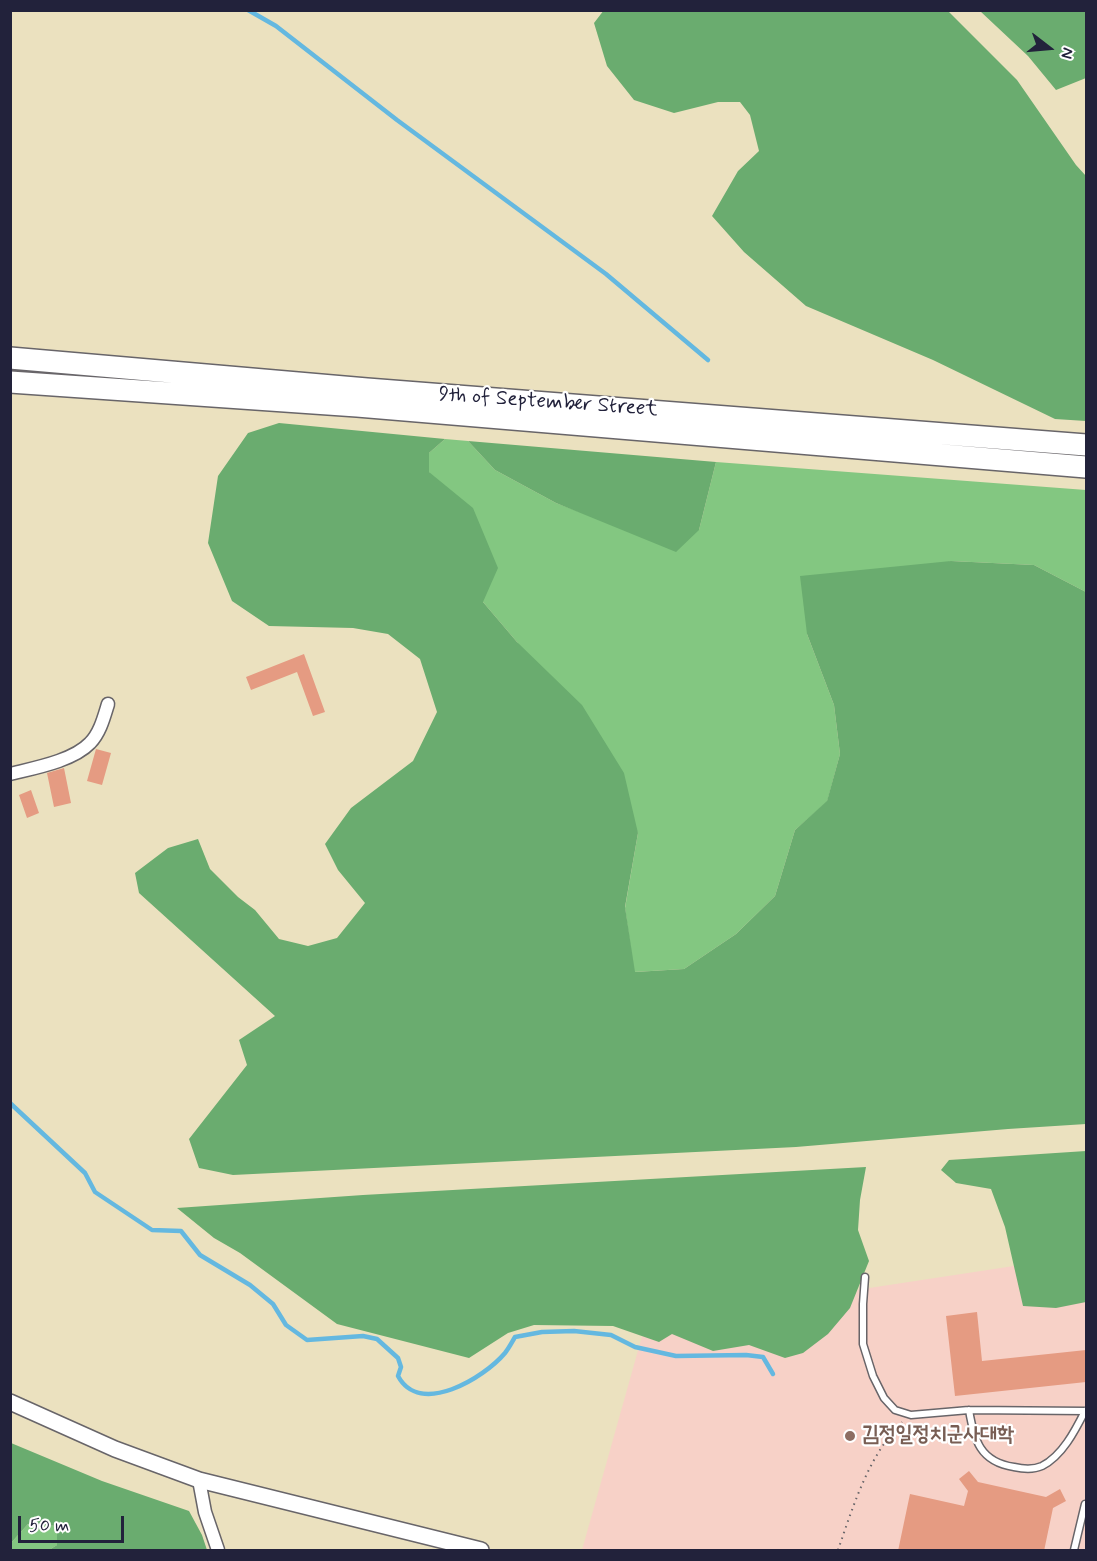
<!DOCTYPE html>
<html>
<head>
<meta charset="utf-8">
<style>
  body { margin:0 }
  #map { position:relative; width:1097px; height:1561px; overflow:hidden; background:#ebe1bf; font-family:Mynerve,sans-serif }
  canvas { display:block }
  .frame { position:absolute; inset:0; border:12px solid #22223b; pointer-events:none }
  .north { position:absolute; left:1019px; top:18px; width:60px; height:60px; -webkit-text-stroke:4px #fff; paint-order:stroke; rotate:106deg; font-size:16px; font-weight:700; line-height:24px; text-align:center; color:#22223b }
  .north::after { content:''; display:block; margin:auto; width:21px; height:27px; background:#22223b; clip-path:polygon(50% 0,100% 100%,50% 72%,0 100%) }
  .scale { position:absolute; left:18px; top:1516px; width:106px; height:27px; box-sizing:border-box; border:3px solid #22223b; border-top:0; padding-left:8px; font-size:18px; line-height:21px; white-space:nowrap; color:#22223b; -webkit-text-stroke:4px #fff; paint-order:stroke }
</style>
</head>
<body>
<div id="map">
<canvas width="1097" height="1561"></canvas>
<div class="frame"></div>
<div class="north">N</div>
<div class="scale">50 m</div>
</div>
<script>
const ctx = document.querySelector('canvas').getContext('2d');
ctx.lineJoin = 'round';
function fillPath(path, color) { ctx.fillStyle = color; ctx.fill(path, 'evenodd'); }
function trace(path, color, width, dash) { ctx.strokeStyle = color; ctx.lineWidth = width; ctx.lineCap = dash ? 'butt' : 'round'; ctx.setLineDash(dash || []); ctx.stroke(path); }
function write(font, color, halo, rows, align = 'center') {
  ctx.font = font + ' Mynerve,"Poor Story",sans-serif'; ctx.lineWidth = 4.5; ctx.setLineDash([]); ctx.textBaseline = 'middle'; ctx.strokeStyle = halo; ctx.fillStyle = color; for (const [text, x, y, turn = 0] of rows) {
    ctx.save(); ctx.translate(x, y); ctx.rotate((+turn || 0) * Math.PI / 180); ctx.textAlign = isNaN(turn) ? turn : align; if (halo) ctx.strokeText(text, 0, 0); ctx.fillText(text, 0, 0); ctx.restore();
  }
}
const built = new Path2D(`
  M1086 1255V1550H582L646 1322Z`);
const green = new Path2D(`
  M445 439 468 441 495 470 556 503 614 525 699 530 716 462 1086 490V592L1034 565 951 561 807 634 834 705 840 754 827 802 795 830 775 896 736 934 684 969 634 972 625 908 638 833 517 642 483 602 429 472V453Z
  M28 1524 57 1526V1545L49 1550H11V1543Z`);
const forest = new Path2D(`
  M604 10 948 11 1017 80 1076 165 1086 176V421L1055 419 933 360 806 306 744 252 712 216 738 171 759 151 750 115 740 102H718L674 113 634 100 607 66 594 23Z
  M980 11H1086V78L1056 90 1028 56Z
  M279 423 445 439 429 453V472L473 508 498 568 483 602 517 642 582 705 624 773 638 833 625 907 635 972 684 969 736 934 775 896 795 830 827 801 840 754 834 705 807 634 800 576 951 561 1034 565 1086 592V1124L1008 1129 796 1147 233 1175 199 1168 189 1139 247 1065 239 1040 275 1016 139 893 135 873 168 848 198 839 210 869 238 897 255 910 279 939 308 946 337 938 365 903 338 870 325 844 351 808 413 761 437 712 420 659 388 634 353 628 269 626 232 601 208 543 218 476 248 433Z
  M468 441 716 462 699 530 676 552 556 503 495 470Z
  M1086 1151V1302L1056 1308 1023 1306 1005 1227 991 1189 956 1183 941 1170 949 1160Z
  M866 1167 860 1200 858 1230 869 1261 850 1308 828 1334 803 1353 785 1358 749 1345 713 1351 672 1334 659 1342 613 1326 534 1325 508 1333 469 1358 337 1324 240 1253 214 1238 177 1208 363 1195Z
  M11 1443 102 1481 189 1511 202 1535 207 1550H49L57 1545V1526L28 1524 11 1543Z`);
const stream = new Path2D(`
  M248 10 276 26 397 120 606 274 708 360
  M10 1103 85 1173 95 1192 152 1230 181 1231 200 1255 250 1285 273 1304 286 1325 307 1340 363 1336 377 1339 398 1358 401 1367 398 1376C420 1417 484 1378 505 1353 509 1348 512 1342 515 1337L542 1332 574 1331 611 1335 635 1347 676 1356 746 1355 763 1357 773 1374`);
const building = new Path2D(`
  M304 654 325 712 313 716 297 672 251 690 246 677Z
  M96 749 111 753 102 785 87 781Z
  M64 768 71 803 54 807 47 773Z
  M31 790 39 813 27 818 19 795Z
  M977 1312 982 1361 1086 1350V1382L955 1396 946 1316Z
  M969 1471 978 1482 1046 1497 1060 1489 1066 1501 1053 1508 1044 1551H898L910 1494 964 1506 968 1491 959 1479Z`);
const path = new Path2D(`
  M838 1550C853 1507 868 1456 902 1422`);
const service = new Path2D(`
  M865 1277 863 1304V1344L873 1376 884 1398 895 1410 911 1415 969 1410 1086 1411
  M969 1410C974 1440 980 1462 1014 1467 1023 1469 1033 1470 1042 1466 1062 1456 1075 1431 1085 1411
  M1074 1550 1085 1504`);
const minor = new Path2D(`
  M10 774C34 768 73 761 90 743 100 733 104 717 108 704
  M199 1480 205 1512 218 1550`);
const tertiary = new Path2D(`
  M10 1402 115 1449 199 1480 481 1550`);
const trunk = new Path2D(`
  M10 358 367 389 1086 445
  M10 382 357 406 1086 467`);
const markers = [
  [850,1436,6,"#8d6e63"]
];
const streetNames = [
  ["9th of September Street",548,403,4]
];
const educationNames = [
  ["김정일정치군사대학",862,1436]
];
fillPath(built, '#f7d1c7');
fillPath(green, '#83c781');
fillPath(forest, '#6aac6f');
trace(stream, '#64b8e0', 4.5);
fillPath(building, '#e59b82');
trace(service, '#686569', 9);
trace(minor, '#686569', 15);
trace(tertiary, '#686569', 18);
trace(trunk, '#686569', 24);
trace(path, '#686569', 2, [1.5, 4.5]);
trace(service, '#fff', 6);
trace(minor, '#fff', 12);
trace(tertiary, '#fff', 15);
trace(trunk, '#fff', 21);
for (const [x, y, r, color] of markers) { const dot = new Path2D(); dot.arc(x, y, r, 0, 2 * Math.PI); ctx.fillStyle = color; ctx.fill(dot); trace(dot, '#fff', 2); }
write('21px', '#22223b', '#fff', streetNames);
write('bold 21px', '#785e54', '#fff', educationNames, 'left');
</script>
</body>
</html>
